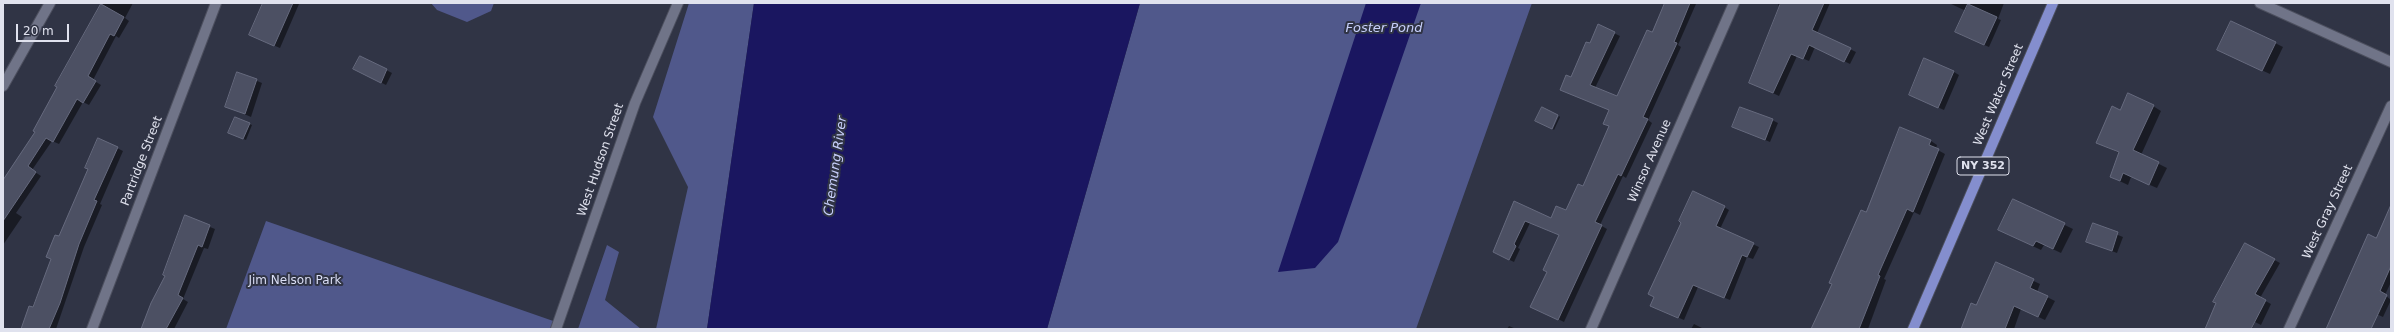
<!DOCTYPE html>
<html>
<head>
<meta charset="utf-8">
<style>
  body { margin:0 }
  #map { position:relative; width:2394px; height:332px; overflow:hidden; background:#303445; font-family:"DejaVu Sans",sans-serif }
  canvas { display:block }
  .frame { position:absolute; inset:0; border:4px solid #e0e2ee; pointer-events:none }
  .scale { position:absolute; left:16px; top:24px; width:53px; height:18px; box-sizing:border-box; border:2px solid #e0e2ee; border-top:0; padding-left:5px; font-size:12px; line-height:14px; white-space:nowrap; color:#e0e2ee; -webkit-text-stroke:3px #303445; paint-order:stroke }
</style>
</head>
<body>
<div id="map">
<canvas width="2394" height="332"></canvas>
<div class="frame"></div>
<div class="scale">20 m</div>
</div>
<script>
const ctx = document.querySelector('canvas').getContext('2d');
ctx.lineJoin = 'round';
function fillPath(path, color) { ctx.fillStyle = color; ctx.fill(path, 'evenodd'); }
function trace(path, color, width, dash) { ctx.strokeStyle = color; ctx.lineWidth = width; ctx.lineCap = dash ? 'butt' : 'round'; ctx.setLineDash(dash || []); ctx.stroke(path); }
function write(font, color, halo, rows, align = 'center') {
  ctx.font = font + ' "DejaVu Sans",sans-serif'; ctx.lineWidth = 4; ctx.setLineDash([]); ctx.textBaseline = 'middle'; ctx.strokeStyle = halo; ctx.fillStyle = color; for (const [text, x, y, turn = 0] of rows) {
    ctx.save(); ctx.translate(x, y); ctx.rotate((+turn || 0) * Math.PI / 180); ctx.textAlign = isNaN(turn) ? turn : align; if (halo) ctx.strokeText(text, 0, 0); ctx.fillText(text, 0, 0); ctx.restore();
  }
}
const green = new Path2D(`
  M431 3H494L491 11 467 22 437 10Z
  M689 3H754L707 329H656L688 187 653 117Z
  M1140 3H1532L1416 329H1047Z
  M266 221 559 323 556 329H226Z
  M607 245 619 252 605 300 641 329H578Z`);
const water = new Path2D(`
  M754 3H1140L1047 329H707Z
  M1366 3H1421L1338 242 1315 268 1278 272Z`);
const shadow = new Path2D(`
  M103 3H133L125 18 129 21 119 38 116 36 93 80 101 85 89 105 83 102 59 144 52 141 32 170 41 176 16 213 22 217 3 245V181L36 132 58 87 56 86Z
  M264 3 299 4 280 48 256 38Z
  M1666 3 1696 4 1678 45 1681 47 1648 120 1652 123 1626 178 1623 176 1600 225 1607 229 1564 322 1537 309 1560 235 1530 223 1518 248 1520 249 1514 262 1499 255 1514 203 1551 220 1567 211 1584 188 1610 126V110L1572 79 1599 26 1620 36 1595 88 1618 98 1653 34Z
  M1779 3H1830L1817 33 1856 52 1850 64 1815 47 1809 61 1797 56 1779 96 1756 85 1781 7 1778 5Z
  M1949 3H2004L1998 19 2001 20 1989 47 1961 35 1966 11Z
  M2275 43 2283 47 2270 74 2226 54Z
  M361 57 392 73 386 85 360 72Z
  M1954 72 1959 75 1944 110 1910 95Z
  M238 73 262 83 251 117 226 106Z
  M2153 106 2161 111 2141 155 2167 168 2157 188 2131 177 2128 185 2111 177 2119 153 2097 142 2121 111Z
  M1559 116 1560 117 1554 130 1553 129Z
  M1772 120 1778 123 1770 142 1734 127Z
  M249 124 252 125 246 140 232 134Z
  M1901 129 1931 141 1937 145 1936 149 1945 154 1920 215 1914 212 1884 279 1886 280 1868 329H1817L1867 213Z
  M117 148 123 151 100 204 102 205 84 247 56 329H23L52 260 47 257Z
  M2013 200 2073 229 2061 253 2044 245 2041 250 1999 230Z
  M1724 207 1729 210 1720 229 1759 247 1753 259 1747 257 1730 300 1698 287 1684 320 1656 308Z
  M2391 207V282L2385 295 2391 300 2383 317 2372 312 2365 329H2327L2377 239Z
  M185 217 215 229 208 249 204 248 183 299 188 302 174 329H142L166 276Z
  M2093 225 2123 237 2117 253 2093 244Z
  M2245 244 2280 263 2260 298 2271 304 2261 325 2255 322 2252 329H2206Z
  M1996 263 2040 284 2037 292 2055 301 2045 320 2021 309 2014 329H1967Z
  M1694 324 1704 329H1691Z
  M1509 326 1516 329H1507Z`);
const building = new Path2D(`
  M263 3H293L274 46 249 35Z
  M1665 3H1690L1674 42 1677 43 1643 117 1648 119 1621 176 1618 174 1595 222 1602 225 1558 320 1530 307 1547 272 1543 270 1559 235 1525 221 1514 244 1516 246 1509 260 1493 252 1514 201 1551 218 1556 206 1566 210 1578 184 1583 186 1609 126 1603 124 1609 110 1560 90 1566 75 1571 77 1586 42 1590 43 1598 24 1615 32 1590 85 1617 96 1647 30 1652 32Z
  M1781 3H1824L1812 30 1851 48 1844 62 1809 45 1803 59 1791 54 1773 93 1749 83Z
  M101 4 124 17 114 36 110 34 88 76 96 81 83 103 77 99 53 142 46 138 28 166 36 172 3 221V180L35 132 33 131 57 87 55 86Z
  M1968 4 1997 17 1984 45 1955 32Z
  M2231 21 2276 42 2262 71 2217 50Z
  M360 56 387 69 381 83 353 69Z
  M1924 58 1954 71 1938 108 1909 95Z
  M237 72 257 79 245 114 225 107Z
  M2128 93 2154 105 2133 150 2159 162 2149 185 2123 173 2120 181 2110 177 2119 152 2096 143 2112 106 2120 110Z
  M1542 107 1558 115 1552 129 1535 121Z
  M1740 107 1773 119 1765 140 1732 127Z
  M235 117 250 123 243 139 228 133Z
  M1900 127 1931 140 1929 145 1939 149 1913 212 1907 209 1878 275 1880 276 1859 329H1811L1832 284 1829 283 1861 210 1866 212Z
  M98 138 118 147 94 200 97 201 79 244 60 303 49 329H21L29 306 33 307 51 259 46 257 55 235 59 236 88 169 85 168Z
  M1693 191 1725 206 1716 226 1754 243 1747 257 1742 255 1724 298 1693 285 1678 318 1650 306 1654 297 1648 294 1681 223 1679 221Z
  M2013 199 2065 223 2053 249 2036 241 2033 246 1998 230Z
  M2391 205V266L2380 291 2387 295 2371 329H2326L2368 234 2376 238Z
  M185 215 210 225 202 247 198 245 178 295 183 298 166 329H141L151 303 165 276 163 275Z
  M2093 223 2118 232 2112 251 2086 242Z
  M2245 243 2275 259 2255 294 2266 300 2251 329H2205L2216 303 2213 302Z
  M1996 262 2034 279 2030 288 2048 296 2038 317 2014 306 2005 329H1961L1971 303 1976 305Z`);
const street = new Path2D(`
  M2260 3 2391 62
  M3 86 50 3
  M92 329 216 3
  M556 329 635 103 678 3
  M1591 329 1734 3
  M2289 329 2391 106`);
const primary = new Path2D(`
  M1913 329 2053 3`);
const shields = [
  [1983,166,52]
];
const shieldNames = [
  ["NY 352",1983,166]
];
const streetNames = [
  ["West Water Street",1999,95,-67],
  ["West Hudson Street",601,160,-71],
  ["Partridge Street",142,161,-69],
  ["Winsor Avenue",1650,161,-66],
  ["West Gray Street",2328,212,-65]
];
const parkNames = [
  ["Jim Nelson Park",295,281]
];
const waterNames = [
  ["Foster Pond",1384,29],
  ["Chemung River",836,166,-82]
];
fillPath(green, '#50588b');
fillPath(water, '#1a1660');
fillPath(shadow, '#0007');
fillPath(building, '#4c5063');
trace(building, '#666a7e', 1);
trace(street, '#4c4f5e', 12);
trace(primary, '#4c4f5e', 12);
trace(street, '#707488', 10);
trace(primary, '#848ece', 10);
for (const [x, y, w] of shields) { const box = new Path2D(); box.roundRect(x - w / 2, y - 9, w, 18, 3); ctx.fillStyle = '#303445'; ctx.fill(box); trace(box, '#e0e2ee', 1); }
write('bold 11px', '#e0e2ee', null, shieldNames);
write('12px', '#e0e2ee', '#303445', streetNames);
write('12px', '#dadef5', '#303445', parkNames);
write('italic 13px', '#c7cffb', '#303445', waterNames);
</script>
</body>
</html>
